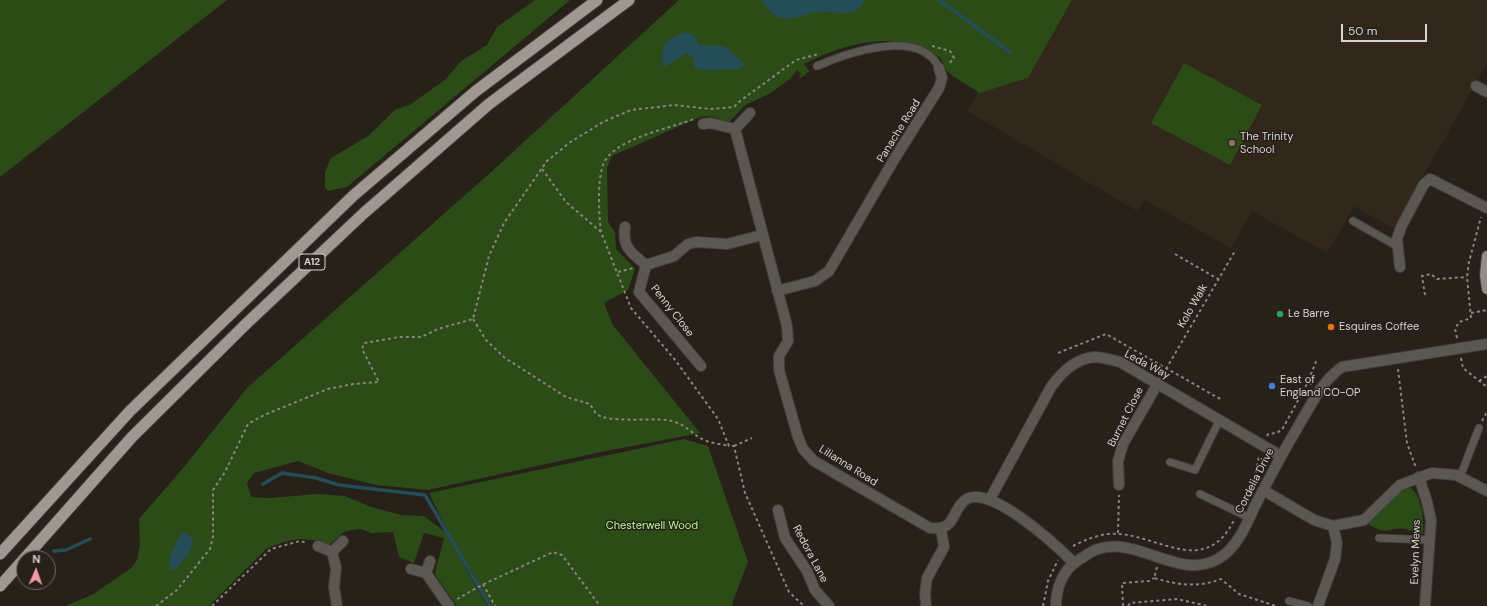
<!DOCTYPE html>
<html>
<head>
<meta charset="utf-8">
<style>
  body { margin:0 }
  #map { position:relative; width:1487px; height:606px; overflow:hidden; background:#27211a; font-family:"DM Sans",sans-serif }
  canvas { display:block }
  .north { position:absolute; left:16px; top:550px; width:40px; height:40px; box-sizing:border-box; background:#27211a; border:1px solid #6e6962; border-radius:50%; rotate:2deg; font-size:11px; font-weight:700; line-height:16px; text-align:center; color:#d8d4cf }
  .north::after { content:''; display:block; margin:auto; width:14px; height:18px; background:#f49aa6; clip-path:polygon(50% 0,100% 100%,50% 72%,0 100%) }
  .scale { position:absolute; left:1341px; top:24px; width:86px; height:18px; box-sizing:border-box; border:2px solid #d8d4cf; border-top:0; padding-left:5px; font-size:12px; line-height:14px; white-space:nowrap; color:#d8d4cf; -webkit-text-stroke:3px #27211a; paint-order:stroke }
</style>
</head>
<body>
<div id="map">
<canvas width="1487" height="606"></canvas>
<div class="north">N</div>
<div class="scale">50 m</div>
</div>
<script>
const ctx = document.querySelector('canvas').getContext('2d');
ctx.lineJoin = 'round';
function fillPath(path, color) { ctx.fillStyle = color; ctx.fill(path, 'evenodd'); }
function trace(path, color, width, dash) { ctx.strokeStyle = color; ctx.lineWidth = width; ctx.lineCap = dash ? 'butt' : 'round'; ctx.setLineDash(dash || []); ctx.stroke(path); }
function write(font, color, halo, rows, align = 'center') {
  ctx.font = font + ' "DM Sans",sans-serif'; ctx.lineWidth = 3; ctx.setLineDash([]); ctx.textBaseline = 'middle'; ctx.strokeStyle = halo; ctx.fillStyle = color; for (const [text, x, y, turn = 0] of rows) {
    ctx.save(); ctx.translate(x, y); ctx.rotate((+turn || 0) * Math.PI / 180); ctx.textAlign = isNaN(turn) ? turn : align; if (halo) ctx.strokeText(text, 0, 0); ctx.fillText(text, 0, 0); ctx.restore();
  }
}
const built = new Path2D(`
  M1072 0H1487V64L1393 229 1354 206 1327 253 1252 211 1231 248 1144 200 1137 211 967 111 977 94 1028 78Z`);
const green = new Path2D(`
  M0 0H227L0 177Z
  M535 0H570L347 187 328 191 325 187V172L331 158 368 136 395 110 411 104 446 79 461 61 487 45 497 27Z
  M679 0H1072L1028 78 977 94 978 92C968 85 956 79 947 71 944 68 944 62 940 58 899 28 845 43 804 64L809 71 801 78 799 76 801 74 797 70 790 79 769 94 745 105 729 122 709 116 700 117 612 156 607 168 608 222 615 232 616 249 635 269 628 290 604 303 613 325 700 433 596 453 428 490 376 485 328 473 298 461 254 473 247 483 251 497 270 498 317 494 345 496 371 507 401 515 424 516 445 532 487 606H457L436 576 435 572 444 538 424 533 414 563 399 557 393 532 371 533 361 529 351 530 344 532 329 545 313 540 300 539 283 542 266 549 209 606H65L92 595 131 568 137 560 140 545 139 519 184 467 247 388 490 173Z
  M1184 63 1262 105 1230 165 1151 123Z
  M684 439 708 446 748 562 732 603 733 606H490L449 534 429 493Z
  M1410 488C1422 494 1424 521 1423 533L1421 534C1416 533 1414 532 1409 530 1389 524 1389 539 1367 523 1378 515 1397 489 1410 488Z`);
const water = new Path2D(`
  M762 0H864C857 22 830 9 815 12 802 15 793 21 779 17 772 15 766 6 762 0Z
  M685 32 693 35 699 45 724 46 745 64 741 69 702 70 694 67 693 58 686 53 665 67C656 48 667 38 685 32Z
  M182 531 188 534 193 539C193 551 183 560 176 569H169L170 556Z`);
const stream = new Path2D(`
  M939 0 1010 52
  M263 484 282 473 316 478 339 485 425 495 490 606
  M54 551 66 550 90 539`);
const path = new Path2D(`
  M932 46 950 51 954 58 948 65
  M542 169 566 202 601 232 631 308 676 361 718 419 729 446H734L745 493 789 592 804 606
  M601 232C599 214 597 182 603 165 612 139 671 128 694 119
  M1175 254 1218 279
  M618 272 634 268
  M1425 295 1422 276 1431 274 1437 279 1467 277
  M1471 313 1487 310
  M473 319 486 340 505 358 566 397 590 404C592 407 594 412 597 414 606 423 652 418 667 420 685 423 688 431 702 439 709 443 721 444 729 446
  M1457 338 1455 329 1459 322 1471 318 1467 277 1469 262 1481 217
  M1058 353 1106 334 1222 400
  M1461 358 1463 368 1487 387
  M1166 369 1235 251
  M1398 369 1407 443 1416 468
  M1479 381 1487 376
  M1312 384 1308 382 1317 359
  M1482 421 1487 412
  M1267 436 1268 434 1277 433 1283 428 1308 382
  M734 446 752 438
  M1241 505 1256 473 1259 455
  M1118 533 1119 495
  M1073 546C1087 539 1103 532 1120 534 1163 538 1206 576 1234 520
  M1157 567 1154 578C1178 585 1197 588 1221 579L1239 594 1276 606
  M483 584 495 606
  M457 599 482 585 553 552 562 555 600 606
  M156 606 177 590 210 549 213 537V490L225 472 248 424 264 415 328 389 353 384 379 382 362 349 364 343 399 337H421L438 329 473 319 489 256 504 223 547 161 569 143 603 122 631 110 674 105 711 109 734 107 740 101 796 60 819 54
  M212 606 271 549 300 541 307 543
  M1043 606 1048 581 1058 560
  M1123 606 1122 583 1149 581 1154 578
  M1128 606 1130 603 1177 599 1207 606`);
const service = new Path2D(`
  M817 66C847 53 920 27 939 68
  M1353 221 1397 246
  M1170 462 1195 470 1219 421
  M1460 477 1479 428
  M1200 494 1250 518
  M1379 538 1430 540
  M1289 601 1308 606`);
const minor = new Path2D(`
  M1476 86 1487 92
  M703 124 710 123 735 129
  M735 129 787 326 788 341 779 356V370L798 437 803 449 814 461 930 528C955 530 950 516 963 502 985 478 1058 547 1074 563
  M735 129 750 113
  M625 227C622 247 631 253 646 265L639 292 701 366
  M646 265 674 256 688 244 696 242 727 244 762 235
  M1400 267 1397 239 1401 227 1424 184 1430 179 1487 208
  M777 291 815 281 829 271 895 158 939 88 942 78 939 68
  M1419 477 1427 502 1431 520 1425 606
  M1119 485 1118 461 1123 444 1158 383
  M1263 490 1314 520 1333 526 1364 520 1400 485 1432 473 1456 475 1487 491
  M990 499 1051 387C1061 373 1075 358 1095 357 1102 357 1112 360 1120 362L1281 456
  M778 510 785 538 807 571 815 590 829 606
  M318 546 332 552
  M411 569 426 573 449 606
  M426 573 430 561
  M337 606 334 587 336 568 332 552 343 541
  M926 606 925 594 927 578 944 547 941 529
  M1056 606C1056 589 1062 571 1077 561 1084 557 1091 551 1098 549 1139 536 1179 581 1218 559 1236 549 1246 526 1254 508 1268 480 1283 452 1299 425 1311 405 1322 381 1342 367L1487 344
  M1318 606 1335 559 1337 543 1333 526`);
const primary = new Path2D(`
  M1487 256 1485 275 1487 289`);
const trunk = new Path2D(`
  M0 554 130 411 354 195 476 91 597 0
  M25 558 132 437 247 323 364 213 489 104 629 0
  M0 586 24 559`);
const markers = [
  [1232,143,4,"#8d6e63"],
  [1280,314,4,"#2e9e5b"],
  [1331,327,4,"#e8710a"],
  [1272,386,4,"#3f7fe0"]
];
const shields = [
  [312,262,26]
];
const shieldNames = [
  ["A12",312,262]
];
const streetNames = [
  ["Panache Road",899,131,-58],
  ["Kolo Walk",1193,306,-60],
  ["Penny Close",672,311,52],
  ["Leda Way",1147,365,28],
  ["Burnet Close",1126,417,-63],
  ["Lilianna Road",848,466,32],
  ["Cordelia Drive",1255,481,-63],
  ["Evelyn Mews",1416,552,-88],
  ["Redora Lane",810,554,62]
];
const poiNames = [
  ["The Trinity",1240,137],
  ["School",1240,150],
  ["Le Barre",1288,314],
  ["Esquires Coffee",1339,327],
  ["East of",1280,380],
  ["England CO-OP",1280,393]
];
const parkNames = [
  ["Chesterwell Wood",652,526]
];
fillPath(built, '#32271b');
fillPath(green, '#2b4c16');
fillPath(water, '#244d58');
trace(stream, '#244d58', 3.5);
trace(service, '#433e37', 9);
trace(minor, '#433e37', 12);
trace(primary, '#433e37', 12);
trace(trunk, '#433e37', 13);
trace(path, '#88837d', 2, [3, 3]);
trace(service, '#5b5854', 7);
trace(minor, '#5b5854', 10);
trace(primary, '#948d86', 10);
trace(trunk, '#a09890', 11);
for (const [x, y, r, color] of markers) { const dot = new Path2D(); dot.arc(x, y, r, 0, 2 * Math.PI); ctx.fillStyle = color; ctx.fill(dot); trace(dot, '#27211a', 1.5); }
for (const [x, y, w] of shields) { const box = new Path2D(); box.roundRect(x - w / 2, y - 8, w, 16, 3); ctx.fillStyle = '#27211a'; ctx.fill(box); trace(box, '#d8d4cf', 1); }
write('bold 10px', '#d8d4cf', null, shieldNames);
write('11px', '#d8d4cf', '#27211a', streetNames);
write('11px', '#d8d4cf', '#27211a', poiNames, 'left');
write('11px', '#b5fb91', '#27211a', parkNames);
</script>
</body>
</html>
